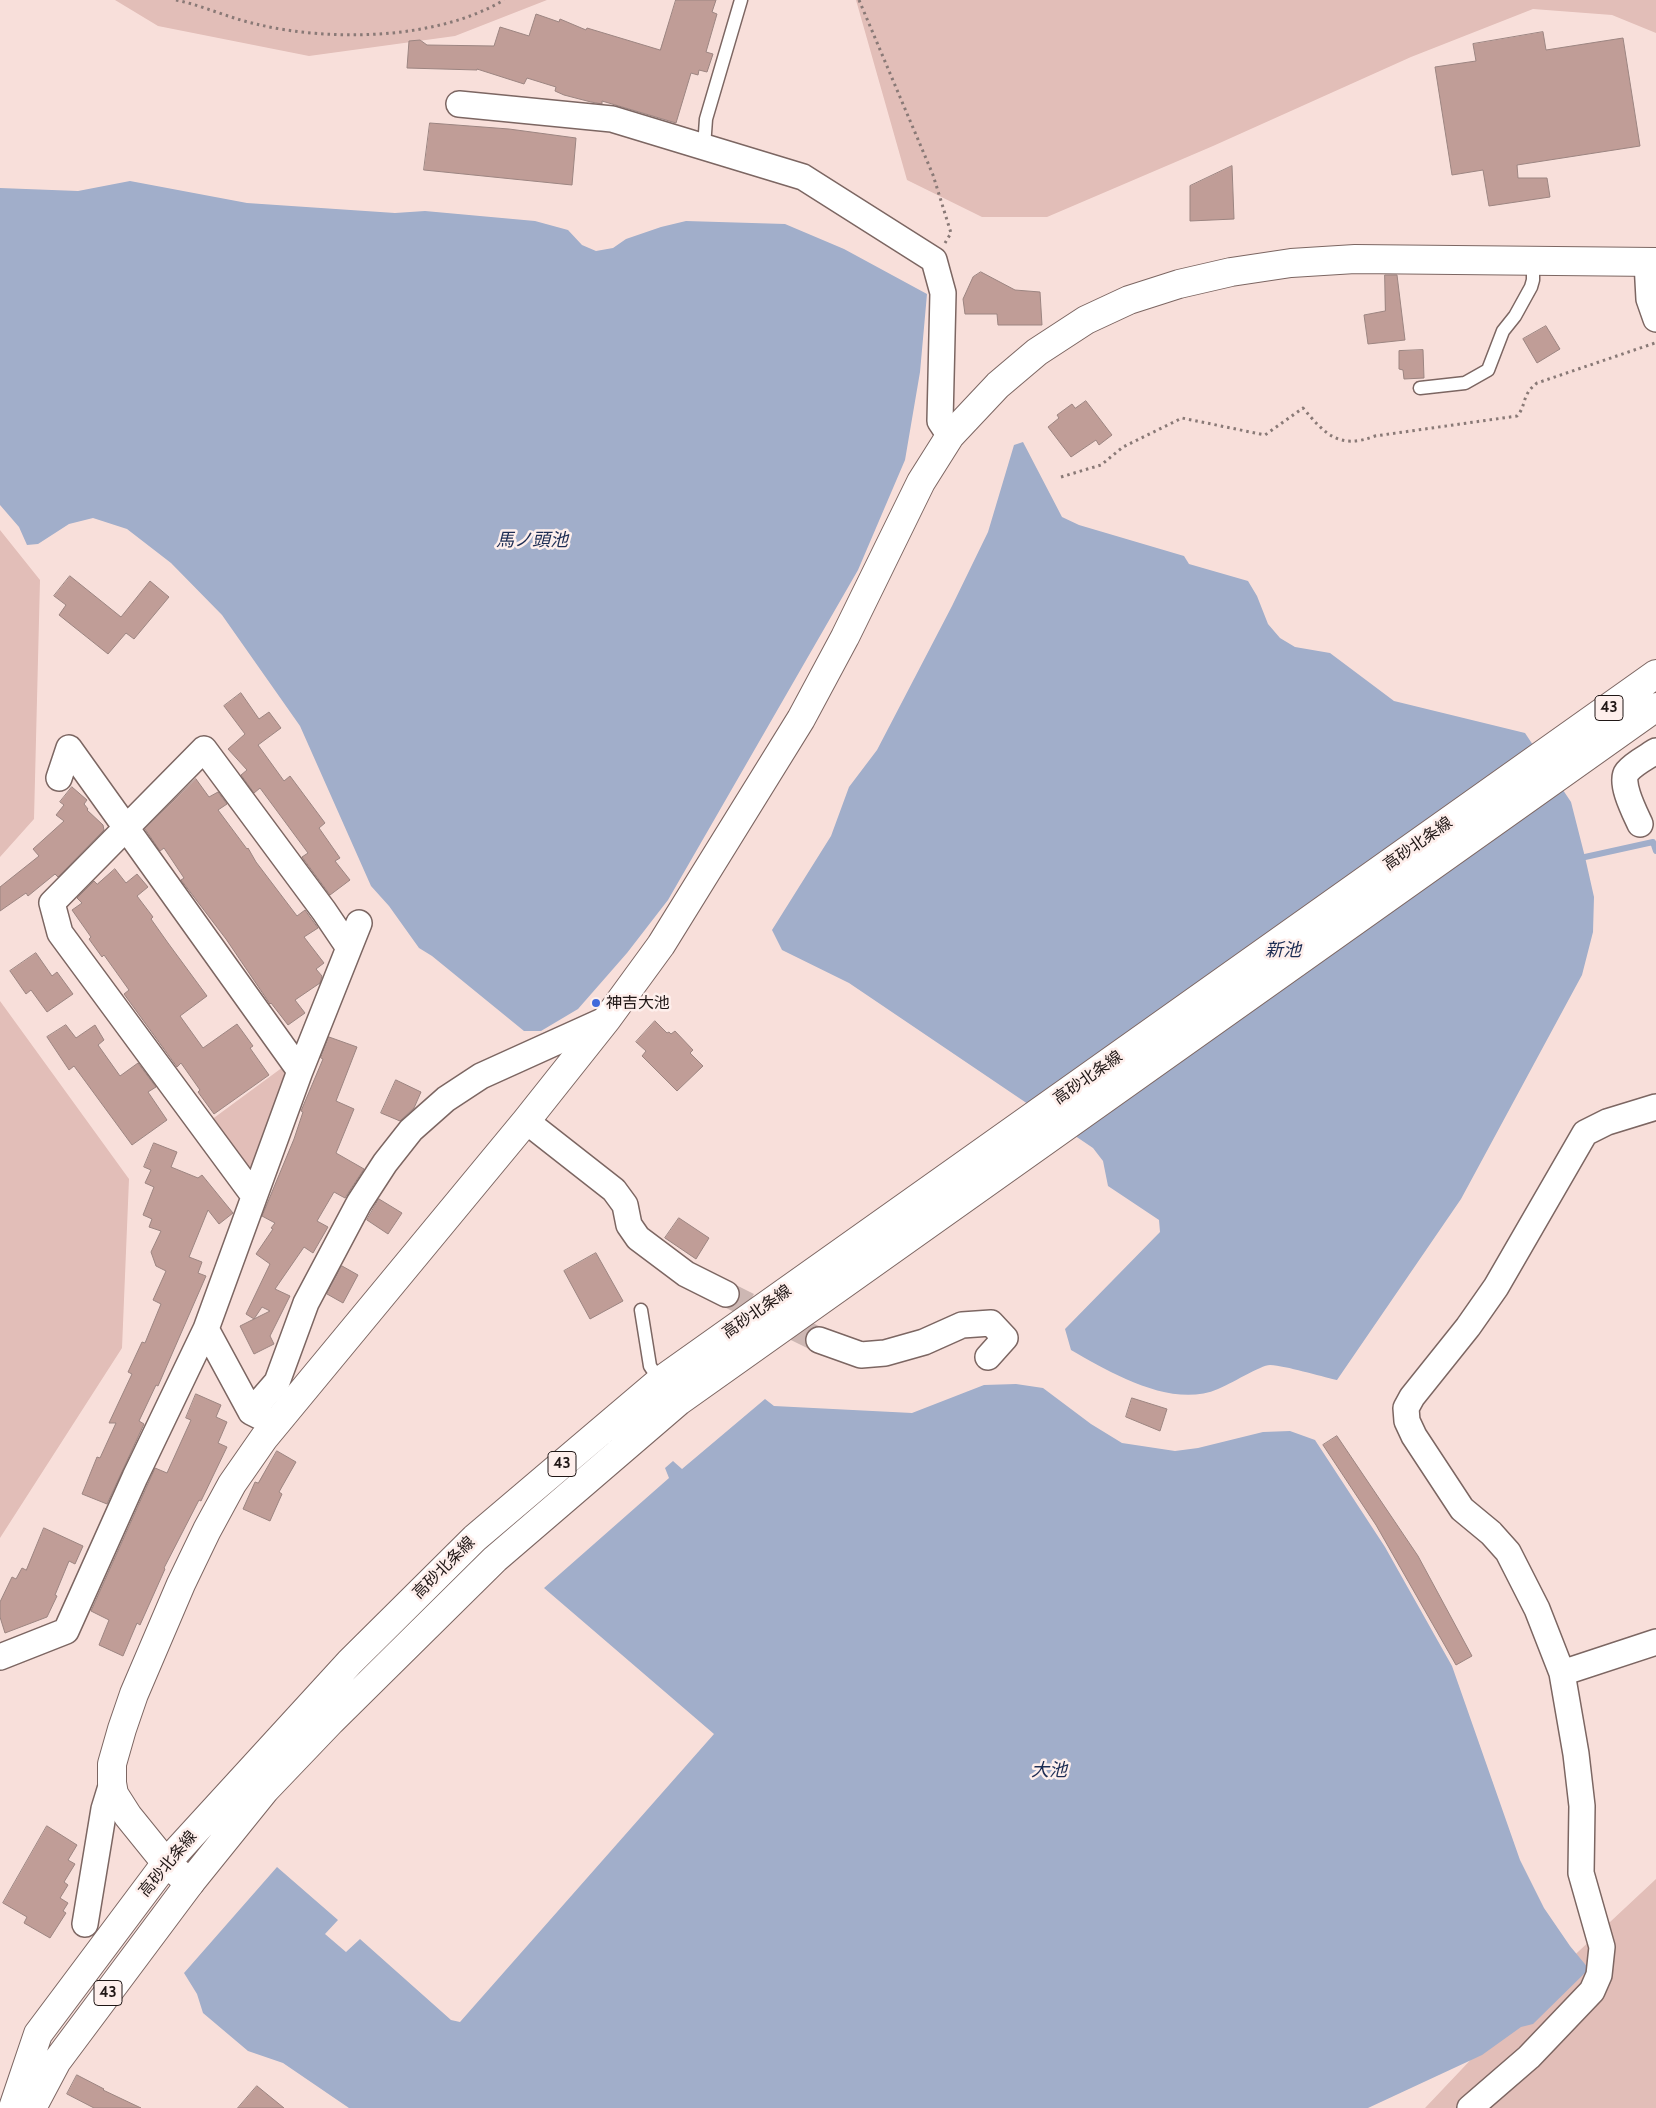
<!DOCTYPE html>
<html>
<head>
<meta charset="utf-8">
<style>
  body { margin:0 }
  canvas { display:block; background:#f8dfda }
</style>
</head>
<body>
<canvas width="1656" height="2108"></canvas>
<script>
const ctx = document.querySelector('canvas').getContext('2d');
ctx.lineJoin = 'round';
function fillPath(path, color) { ctx.fillStyle = color; ctx.fill(path, 'evenodd'); }
function trace(path, color, width, dash) { ctx.strokeStyle = color; ctx.lineWidth = width; ctx.lineCap = dash ? 'butt' : 'round'; ctx.setLineDash(dash || []); ctx.stroke(path); }
function write(font, color, halo, rows, align = 'center') {
  ctx.font = font + ' Cabin,"Noto Sans JP",sans-serif'; ctx.lineWidth = 5; ctx.setLineDash([]); ctx.textBaseline = 'middle'; ctx.strokeStyle = halo; ctx.fillStyle = color; for (const [text, x, y, turn = 0] of rows) {
    ctx.save(); ctx.translate(x, y); ctx.rotate((+turn || 0) * Math.PI / 180); ctx.textAlign = isNaN(turn) ? turn : align; if (halo) ctx.strokeText(text, 0, 0); ctx.fillText(text, 0, 0); ctx.restore();
  }
}
const green = new Path2D(`
  M115 0H547L455 36 309 56 158 26Z
  M856 0H1656V33L1612 15 1533 9 1411 57 1213 146 1047 217H982L907 180Z
  M0 530 40 580 34 819 0 857Z
  M0 1001 129 1179 122 1348 0 1538Z
  M283 1067 288 1080 287 1087 281 1085 277 1095 283 1098 257 1166 240 1167 207 1123Z
  M1656 1879V2108H1425L1533 1994Z`);
const water = new Path2D(`
  M130 181 247 203 395 213 425 211 535 221 568 230 582 245 596 251 613 248 626 239 661 227 686 221 785 224 844 249 927 294 920 372 905 460 858 570 668 900 627 953 578 1009 541 1031H524L432 956 419 948 389 906 371 886 300 726 222 615 171 563 127 529 93 518 69 524 38 544 27 545 19 527 0 505V188L78 191Z
  M1023 442 1062 517 1079 525 1184 556 1189 564 1248 581 1257 596 1268 624 1280 638 1295 647 1330 653 1394 701 1525 733 1571 802 1585 857 1594 897 1593 932 1582 975 1461 1199 1337 1380C1319 1376 1287 1366 1270 1365 1261 1365 1229 1385 1218 1389 1172 1409 1111 1373 1071 1350L1065 1329 1160 1232 1159 1220 1108 1186 1103 1161 1093 1148 849 983 782 950 772 930 831 836 849 787 877 750 952 606 988 532 1014 445Z
  M1016 1384 1043 1388 1091 1424 1122 1443 1175 1451 1198 1448 1263 1432 1290 1431 1315 1440 1385 1547 1452 1666 1520 1860 1544 1908 1570 1946 1589 1969 1533 2024 1521 2027 1482 2055 1368 2108H349L283 2063 248 2051 203 2013 197 1994 184 1973 277 1867 338 1920 325 1934 346 1952 360 1939 451 2020 460 2022 714 1734 544 1588 669 1478 665 1468 673 1461 682 1469 765 1399 774 1406 912 1413 984 1385Z`);
const stream = new Path2D(`
  M1585 857 1653 842 1656 851`);
const building = new Path2D(`
  M676 0H716L712 12 717 14 706 52 713 54 707 72 699 70 698 75 691 73 676 123 602 101V104L591 102 564 95 555 91 556 87 527 78 524 84 477 69V70L407 68 409 41 420 40 427 45 494 46 500 27 529 36 536 14 559 22 560 19 586 30 587 28 660 50Z
  M1543 32 1546 50 1623 38 1640 146 1517 165 1518 178H1547L1550 197 1489 206 1483 170 1452 175 1435 67 1476 61 1473 44Z
  M430 123 509 129 576 138 572 185 424 170Z
  M1232 166 1234 219 1190 221V186Z
  M981 272 1015 290 1040 292 1042 325H998L997 314H965L963 299 973 277Z
  M1385 275H1397L1405 340 1368 344 1364 315 1385 311Z
  M1546 326 1560 349 1537 363 1523 339Z
  M1423 350 1424 378 1404 379 1403 370 1399 369V351Z
  M1086 401 1112 435 1099 445 1096 440 1071 457 1048 427 1059 418 1057 415 1072 404 1075 408Z
  M70 576 121 617 150 581 169 597 134 639 126 633 108 654 59 615 66 605 54 596Z
  M241 693 259 719 269 712 281 728 258 745 284 781 290 776 325 823 319 828 340 858 335 861 350 880 330 895 302 857 308 853 260 788 254 793 241 775 247 770 228 749 245 734 224 706Z
  M196 779 209 797 218 792 227 804 218 810 247 849 248 848 256 862 297 916 305 910 318 928 304 937 324 963 316 969 322 976 320 983 295 1000 305 1013 288 1025 271 1003 270 1004 226 939 181 880 184 878 164 848 160 851 145 829Z
  M72 787 87 800 84 804 88 809 87 810 103 825 104 830 58 877 55 874 28 896 26 893 0 911V887L39 856 33 849 64 821 56 815 64 805 60 802Z
  M115 869 126 883 137 874 148 887 137 896 153 917 151 919 168 943 207 996 180 1016 203 1048 237 1024 253 1046 250 1048 269 1075 214 1114 198 1092 200 1090 181 1063 177 1067 124 994 129 990 104 955 102 957 89 939 91 937 72 910 82 903 77 898 94 881 97 884Z
  M36 953 52 976 57 972 73 994 47 1012 31 990 26 994 10 971Z
  M655 1021 667 1033 669 1032 671 1034 675 1031 693 1050 690 1053 703 1066 677 1091 642 1056 646 1051 636 1042Z
  M66 1025 76 1038 95 1025 104 1040 98 1045 120 1076 138 1063 156 1087 148 1092 167 1120 132 1145 74 1066 69 1070 47 1037Z
  M329 1037 357 1047 336 1101 354 1109 336 1153 364 1169 345 1198 334 1192 317 1221 328 1227 313 1253 304 1247 275 1289 290 1296 270 1336 274 1344 254 1354 240 1326 270 1311 262 1307 254 1319 246 1314 270 1264 256 1254 273 1229 271 1228 275 1223 262 1216 294 1139 303 1112 301 1111 323 1059 321 1058Z
  M396 1080 421 1092 414 1108 400 1121 381 1113Z
  M154 1143 177 1152 171 1167 198 1178 202 1175 233 1213 219 1224 208 1210 189 1257 202 1262 198 1273 206 1276 158 1386 156 1385 139 1421 144 1424 107 1504 82 1494 97 1457 100 1458 116 1423H109L132 1374 128 1372 142 1342 145 1343 161 1304 153 1300 166 1271 156 1266 151 1252 161 1231 149 1227 152 1219 143 1215 154 1187 145 1183 151 1170 144 1167Z
  M379 1199 402 1213 388 1234 367 1220Z
  M679 1218 709 1238 696 1259 665 1238Z
  M596 1253 623 1301 590 1319 564 1271Z
  M342 1266 358 1275 343 1303 327 1294Z
  M196 1394 221 1405 216 1417 227 1422 218 1443 227 1447 201 1501 199 1500 164 1568 165 1569 140 1625 137 1623 123 1656 99 1645 109 1620 91 1611 155 1468 167 1473 191 1420 186 1418Z
  M1132 1398 1167 1409 1160 1431 1126 1417Z
  M1337 1436 1418 1556 1472 1656 1456 1665 1376 1525 1323 1445Z
  M277 1451 296 1462 279 1492 282 1494 270 1521 243 1509 255 1482 258 1483Z
  M44 1528 83 1546 75 1564 69 1561 55 1595 57 1596 47 1617 5 1633 0 1617V1602L12 1577 16 1579 22 1568 26 1570Z
  M47 1826 77 1845 68 1860 75 1864 64 1882 68 1885 60 1898 68 1903 63 1911 66 1913 50 1938 24 1923 27 1917 3 1903Z
  M77 2075 104 2089 103 2090 141 2108H94L67 2094Z
  M257 2086 284 2108H238Z`);
const streetTunnel = new Path2D(`
  M726 1294 819 1340`);
const path = new Path2D(`
  M176 0C204 6 229 18 256 24 330 42 437 40 504 0
  M859 0 933 175 951 233 945 243
  M1061 477 1101 465 1123 447 1182 418 1265 435 1303 408C1325 434 1339 450 1375 436L1517 416C1527 405 1521 395 1537 383L1655 343`);
const lane = new Path2D(`
  M704 147 706 119 741 0
  M1420 388 1465 383 1488 370 1503 331 1515 316 1531 287 1533 280V261
  M641 1310 650 1366 660 1381`);
const street = new Path2D(`
  M459 104 612 119 803 177 934 260 943 293 940 421 950 436
  M1647 262 1649 299 1656 319
  M59 778 69 748 300 1071
  M1640 824C1635 813 1619 782 1627 772 1633 764 1647 757 1656 751
  M349 948 359 923
  M526 1121 614 1190 625 1205 629 1225 638 1238 686 1274 726 1294
  M206 1329 251 1412 265 1419
  M819 1340 861 1355 885 1353 924 1342 962 1325 991 1323 1005 1338 988 1357
  M251 1412 277 1382 306 1303 359 1203 385 1163 411 1130 446 1099 481 1076 607 1019
  M0 1657 66 1631 135 1477 206 1329 300 1071 349 948 324 911 204 749 52 903 60 933 254 1196
  M1562 1673 1656 1642
  M85 1924 104 1809 112 1783
  M1470 2108 1529 2057 1592 1991 1599 1975 1602 1947 1581 1873 1582 1806 1576 1754 1562 1673 1537 1609 1508 1552 1491 1533 1462 1509 1414 1436 1407 1421 1406 1408 1412 1397 1468 1327 1496 1287 1585 1133 1607 1122 1656 1107`);
const secondary = new Path2D(`
  M190 1883 166 1863 128 1816 114 1794 112 1783V1764L122 1729 134 1694 181 1584 207 1530 232 1484 264 1438 526 1121 607 1019 661 945 801 719 845 637 921 482 950 436 998 385 1037 352 1086 320 1129 300 1179 284 1231 272 1291 263 1355 259 1656 262`);
const primary = new Path2D(`
  M13 2108 38 2034 166 1863 350 1662 475 1538 660 1381 1656 674
  M32 2108 57 2061 190 1883 265 1790 331 1721 495 1559 679 1401 1656 707`);
const markers = [
  [596,1003,5,"#406adb"]
];
const shields = [
  [1609,708,28],
  [562,1464,28],
  [108,1993,28]
];
const shieldNames = [
  ["43",1609,708],
  ["43",562,1464],
  ["43",108,1993]
];
const streetNames = [
  ["高砂北条線",1418,844,-35],
  ["高砂北条線",1088,1078,-35],
  ["高砂北条線",757,1312,-35],
  ["高砂北条線",444,1568,-45],
  ["高砂北条線",168,1864,-50]
];
const poiNames = [
  ["神吉大池",606,1003]
];
const waterNames = [
  ["馬ノ頭池",532,541],
  ["新池",1283,951],
  ["大池",1049,1771]
];
fillPath(green, '#e2beb8');
fillPath(water, '#a1aeca');
trace(stream, '#a1aeca', 6);
fillPath(building, '#c09d97');
trace(building, '#9c8581', 1);
trace(streetTunnel, '#cdb7b3', 25, [25, 12]);
trace(lane, '#7c6662', 15);
trace(street, '#7c6662', 28);
trace(secondary, '#7c6662', 30);
trace(primary, '#7c6662', 30);
trace(path, '#897976', 3, [2.5, 4]);
trace(lane, '#fff', 12);
trace(street, '#fff', 25);
trace(secondary, '#fff', 28);
trace(primary, '#fff', 28);
for (const [x, y, r, color] of markers) { const dot = new Path2D(); dot.arc(x, y, r, 0, 2 * Math.PI); ctx.fillStyle = color; ctx.fill(dot); trace(dot, '#feefec', 2); }
for (const [x, y, w] of shields) { const box = new Path2D(); box.roundRect(x - w / 2, y - 12.5, w, 25, 4); ctx.fillStyle = '#feefec'; ctx.fill(box); trace(box, '#201716', 1); }
write('bold 15px', '#201716', null, shieldNames);
write('16px', '#201716', '#feefec', streetNames);
write('16px', '#201716', '#feefec', poiNames, 'left');
write('italic 18px', '#1c2c53', '#feefec', waterNames);
</script>
</body>
</html>
